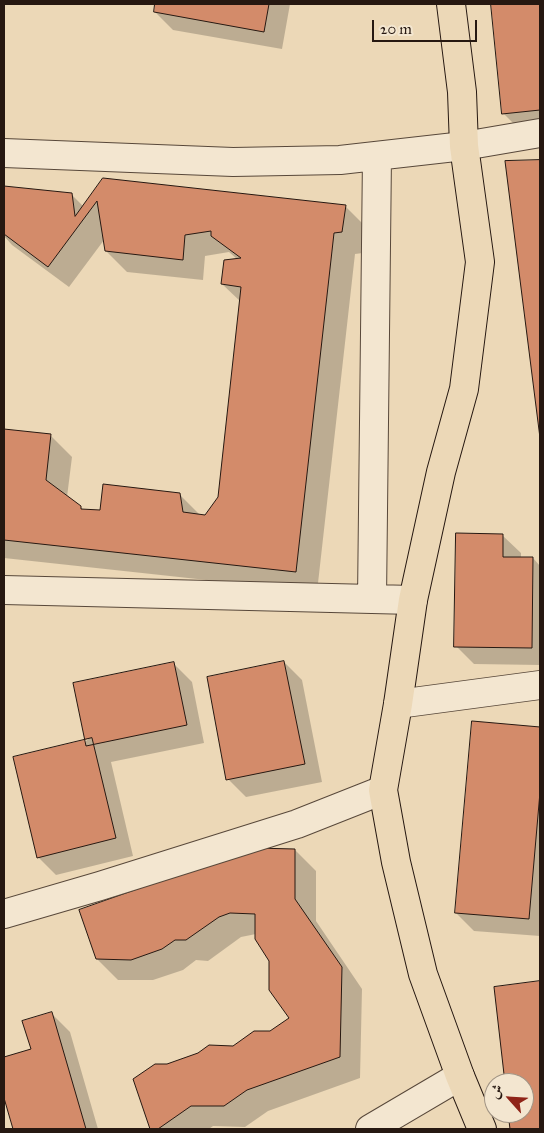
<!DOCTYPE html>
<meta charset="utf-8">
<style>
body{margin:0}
#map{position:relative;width:544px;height:1133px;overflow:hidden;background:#ecd8b7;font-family:"IM FELL Great Primer",Amiri,serif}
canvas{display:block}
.frame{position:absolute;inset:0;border:5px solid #261811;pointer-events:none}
.north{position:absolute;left:484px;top:1073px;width:50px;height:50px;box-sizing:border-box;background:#f3e6d0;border:1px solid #a19484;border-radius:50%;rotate:296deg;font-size:14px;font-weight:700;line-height:20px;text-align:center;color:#261811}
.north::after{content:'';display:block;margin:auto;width:18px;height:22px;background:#8f2418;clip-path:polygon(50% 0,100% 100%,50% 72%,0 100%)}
.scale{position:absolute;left:372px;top:20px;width:105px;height:22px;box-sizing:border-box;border:2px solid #261811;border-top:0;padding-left:6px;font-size:15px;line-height:18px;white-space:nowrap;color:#261811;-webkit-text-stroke:4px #f3e6d0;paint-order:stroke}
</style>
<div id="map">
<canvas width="544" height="1133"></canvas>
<div class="frame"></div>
<div class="north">ش</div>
<div class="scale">20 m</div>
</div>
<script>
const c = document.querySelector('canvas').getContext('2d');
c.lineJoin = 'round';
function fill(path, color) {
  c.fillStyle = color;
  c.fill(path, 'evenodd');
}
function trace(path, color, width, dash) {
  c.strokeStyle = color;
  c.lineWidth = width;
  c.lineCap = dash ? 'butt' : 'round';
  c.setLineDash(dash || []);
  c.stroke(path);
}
const shadow = new Path2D(`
 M 157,4 L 290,4 L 282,49 L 173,30 L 155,12 Z
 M 492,4 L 540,4 L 540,129 L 521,131 L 503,113 Z
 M 540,161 L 540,428 L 506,163 Z
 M 103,180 L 345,206 L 366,227 L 363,253 L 355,254 L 317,592 L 4,558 L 4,430 L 51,436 L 72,457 L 67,497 L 84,510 L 101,512 L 179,494 L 201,516 L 205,516 L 219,498 L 241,302 L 222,284 L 237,259 L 229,252 L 205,256 L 203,280 L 127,272 L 106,251 L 104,240 L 69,287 L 12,245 L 4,236 L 4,187 L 71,194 L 83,206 Z
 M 502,535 L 521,553 L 521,558 L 533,558 L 540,566 L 540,665 L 474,664 L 456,646 Z
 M 284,662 L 302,680 L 322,782 L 246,797 L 228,779 Z
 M 174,664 L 192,682 L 204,743 L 111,762 L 133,856 L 56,875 L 38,857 L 86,741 Z
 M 473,723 L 540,728 L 540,936 L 474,931 L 456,913 Z
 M 295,850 L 316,871 L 316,921 L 362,989 L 360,1078 L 268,1111 L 245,1127 L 213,1126 L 209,1129 L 152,1129 L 134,1080 L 167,1065 L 233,1047 L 270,1032 L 290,1019 L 271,960 L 256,934 L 241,937 L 208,961 L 196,960 L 183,970 L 153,980 L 118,980 L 97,959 Z
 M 540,982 L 540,1129 L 511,1129 L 509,1113 L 524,1113 L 524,1083 L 506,1083 L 495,988 Z
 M 52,1014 L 70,1032 L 98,1129 L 14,1129 L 4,1093 L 4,1058 L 32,1050 Z`);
const building = new Path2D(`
 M 155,4 L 269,4 L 264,32 L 154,12 Z
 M 491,4 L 540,4 L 540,110 L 502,114 Z
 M 540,160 L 540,438 L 505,161 Z
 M 103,178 L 346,205 L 342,232 L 334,233 L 296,572 L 4,540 L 4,429 L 51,434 L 46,480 L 81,506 L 81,509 L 100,510 L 103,484 L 180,493 L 183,512 L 205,515 L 218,497 L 241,287 L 221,284 L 224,260 L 241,258 L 211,236 L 211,231 L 185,235 L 183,260 L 105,251 L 97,201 L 48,267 L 4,234 L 4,186 L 72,193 L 75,216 Z
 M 456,533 L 503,534 L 503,557 L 533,557 L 532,648 L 454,647 Z
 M 284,661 L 305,764 L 226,780 L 207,677 Z
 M 174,662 L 187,725 L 86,746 L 73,683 Z
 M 472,721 L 540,727 L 540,792 L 529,919 L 455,913 Z
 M 92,738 L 116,838 L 37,858 L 13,757 Z
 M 254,848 L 295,849 L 295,899 L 342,967 L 340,1057 L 247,1090 L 224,1106 L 191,1106 L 158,1129 L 150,1129 L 133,1079 L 155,1064 L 167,1064 L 198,1053 L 209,1045 L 233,1046 L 254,1031 L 270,1031 L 289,1018 L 269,990 L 269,961 L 255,939 L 255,914 L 230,913 L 219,917 L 186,940 L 175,940 L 162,949 L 131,960 L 96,959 L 79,910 Z
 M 540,981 L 540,1129 L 510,1129 L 508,1113 L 524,1113 L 524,1083 L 505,1083 L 494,987 Z
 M 52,1012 L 86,1129 L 13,1129 L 4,1098 L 4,1057 L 31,1049 L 22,1021 Z`);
const street = new Path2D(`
 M 4,153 L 233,162 L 340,160 L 464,146 L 540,133
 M 4,590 L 413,600
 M 372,599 L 377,156
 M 398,704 L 540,685
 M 4,914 L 100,886 L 297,824 L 383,790
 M 370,1129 L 460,1076`);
const primary = new Path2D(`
 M 451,4 L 462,92 L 464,146 L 480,262 L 464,389 L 441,472 L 413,600 L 398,704 L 383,790 L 396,862 L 423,974 L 460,1076 L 482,1129`);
fill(shadow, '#0003');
fill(building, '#d38b6a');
trace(building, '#261811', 1);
trace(street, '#58483a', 30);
trace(primary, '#261811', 30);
trace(street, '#f3e6d0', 28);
trace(primary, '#ecd8b7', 28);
</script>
